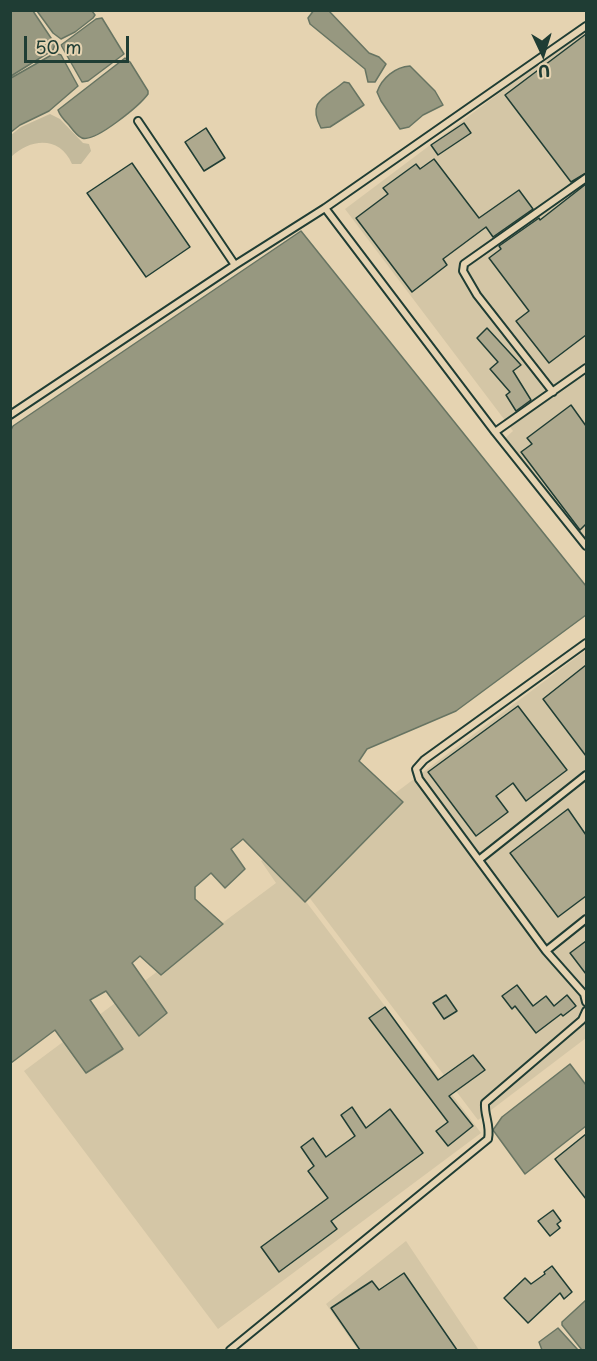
<!DOCTYPE html>
<style>
body{margin:0}
#map{position:relative;width:597px;height:1361px;overflow:hidden;background:#e5d3b1;font-family:"Playpen Sans",sans-serif}
canvas{display:block}
.frame{position:absolute;inset:0;border:12px solid #1f3d34;pointer-events:none}
.north{position:absolute;left:513px;top:24px;width:60px;height:60px;-webkit-text-stroke:4px #e5d3b1;paint-order:stroke;rotate:176deg;font-size:16px;font-weight:700;line-height:24px;text-align:center;color:#1f3d34}
.north::after{content:'';display:block;margin:auto;width:21px;height:27px;background:#1f3d34;clip-path:polygon(50% 0,100% 100%,50% 72%,0 100%)}
.scale{position:absolute;left:24px;top:36px;width:105px;height:27px;box-sizing:border-box;border:3px solid #1f3d34;border-top:0;padding-left:8px;font-size:18px;line-height:21px;white-space:nowrap;color:#1f3d34;-webkit-text-stroke:4px #e5d3b1;paint-order:stroke}
</style>
<div id="map">
<canvas width="597" height="1361"></canvas>
<div class="frame"></div>
<div class="north">U</div>
<div class="scale">50 m</div>
</div>
<script>
const c = document.querySelector('canvas').getContext('2d');
c.lineJoin = 'round';
function fill(path, color) {
  c.fillStyle = color;
  c.fill(path, 'evenodd');
}
function trace(path, color, width, dash) {
  c.strokeStyle = color;
  c.lineWidth = width;
  c.lineCap = dash ? 'butt' : 'round';
  c.setLineDash(dash || []);
  c.stroke(path);
}
const built = new Path2D(`
 M 586,28 L 586,550 L 503,440 L 513,431 L 345,209 Z
 M 586,650 L 586,1038 L 478,1120 L 290,872 Z
 M 270,854 L 481,1133 L 218,1329 L 24,1071 L 276,883 L 261,861 Z
 M 406,1241 L 479,1350 L 358,1350 L 326,1304 Z`);
const green = new Path2D(`
 M 50,114 L 60,119 L 83,143 L 89,144 L 91,151 L 81,164 L 72,164 C 60,136 31,138 11,157 L 11,135 L 21,127 Z`);
const water = new Path2D(`
 M 314,10 L 329,11 L 369,53 L 379,57 L 386,64 L 375,82 L 368,82 L 365,69 L 310,24 L 308,18 Z
 M 10,11 L 33,11 L 55,44 L 53,50 L 11,76 Z
 M 37,11 L 92,11 L 95,15 L 93,18 L 75,32 L 61,39 L 53,33 Z
 M 102,18 L 124,54 L 88,81 L 82,82 L 61,45 L 96,19 Z
 M 55,53 L 61,55 L 78,86 L 49,111 L 20,125 L 11,132 L 11,78 Z
 M 125,58 L 130,62 L 148,91 L 148,94 C 140,105 95,143 82,138 C 77,136 72,129 69,125 C 64,120 60,116 58,110 Z
 M 410,66 L 435,91 L 443,105 L 423,115 L 409,127 L 400,129 L 381,101 L 377,92 C 382,78 395,67 410,66 Z
 M 344,82 L 349,83 L 364,105 L 330,127 L 321,128 C 306,100 327,97 344,82 Z
 M 301,231 L 586,586 L 586,615 L 456,711 L 367,749 L 359,761 L 403,802 L 305,902 L 243,839 L 231,849 L 245,869 L 225,888 L 211,873 L 195,887 L 195,899 L 223,924 L 161,975 L 140,956 L 132,963 L 167,1013 L 139,1036 L 106,991 L 90,1000 L 123,1049 L 86,1073 L 55,1030 L 11,1063 L 11,430 L 13,426 Z
 M 570,1064 L 586,1085 L 586,1126 L 525,1174 L 493,1130 L 502,1117 Z
 M 586,1300 L 586,1350 L 582,1350 L 562,1325 L 562,1322 Z
 M 558,1328 L 578,1350 L 542,1350 L 539,1342 Z`);
const building = new Path2D(`
 M 586,34 L 586,173 L 571,182 L 505,95 Z
 M 464,123 L 471,133 L 438,155 L 431,145 Z
 M 206,128 L 225,158 L 204,171 L 185,142 Z
 M 434,159 L 479,218 L 519,190 L 533,209 L 493,237 L 486,227 L 443,259 L 447,265 L 412,292 L 356,218 L 388,194 L 383,188 L 416,164 L 420,169 Z
 M 132,163 L 190,247 L 146,277 L 87,193 Z
 M 586,184 L 586,335 L 549,363 L 516,321 L 529,311 L 489,258 L 501,249 L 499,246 L 539,218 L 540,220 Z
 M 487,328 L 521,365 L 513,371 L 531,400 L 516,411 L 506,395 L 510,392 L 490,369 L 498,362 L 477,338 Z
 M 571,405 L 586,426 L 586,524 L 580,530 L 521,452 L 532,444 L 527,438 Z
 M 586,665 L 586,756 L 543,699 Z
 M 518,706 L 567,770 L 526,801 L 513,783 L 496,796 L 508,812 L 476,836 L 428,772 Z
 M 568,809 L 586,835 L 586,896 L 558,917 L 510,853 Z
 M 586,941 L 586,974 L 570,953 Z
 M 517,985 L 533,1006 L 546,996 L 554,1006 L 567,995 L 576,1006 L 563,1016 L 561,1014 L 536,1033 L 515,1006 L 512,1009 L 502,996 Z
 M 446,995 L 457,1011 L 444,1019 L 433,1003 Z
 M 385,1007 L 438,1080 L 473,1055 L 485,1070 L 449,1096 L 473,1126 L 448,1146 L 436,1131 L 448,1122 L 369,1018 Z
 M 352,1107 L 366,1128 L 390,1109 L 423,1153 L 331,1221 L 337,1229 L 279,1272 L 261,1247 L 328,1198 L 308,1171 L 314,1166 L 301,1147 L 313,1138 L 326,1157 L 355,1136 L 341,1115 Z
 M 586,1134 L 586,1199 L 555,1159 Z
 M 553,1210 L 561,1221 L 557,1224 L 560,1228 L 550,1236 L 538,1221 Z
 M 552,1266 L 572,1292 L 564,1299 L 560,1293 L 528,1323 L 504,1298 L 525,1278 L 531,1284 L 545,1274 L 544,1272 Z
 M 404,1273 L 457,1350 L 360,1350 L 331,1308 L 372,1281 L 379,1290 Z`);
const lane = new Path2D(`
 M 138,121 L 235,265
 M 325,208 L 495,432 L 586,546
 M 553,392 L 477,295 L 463,271 L 464,264 L 586,178
 M 10,415 L 235,265 L 325,208 L 586,26
 M 495,432 L 586,368
 M 586,643 L 424,760 L 416,769 L 419,779 L 546,951 L 584,994 L 586,1002
 M 480,859 L 586,775
 M 546,951 L 586,919
 M 230,1350 L 488,1139 C 491,1125 484,1116 485,1103 L 582,1020 L 586,1011`);
fill(built, '#d4c6a6');
fill(green, '#c4ba9c');
fill(water, '#979880');
trace(water, '#677462', 1.5);
fill(building, '#aea98e');
trace(building, '#1f3d34', 1.5);
trace(lane, '#1f3d34', 10);
trace(lane, '#e5d3b1', 6);
</script>
